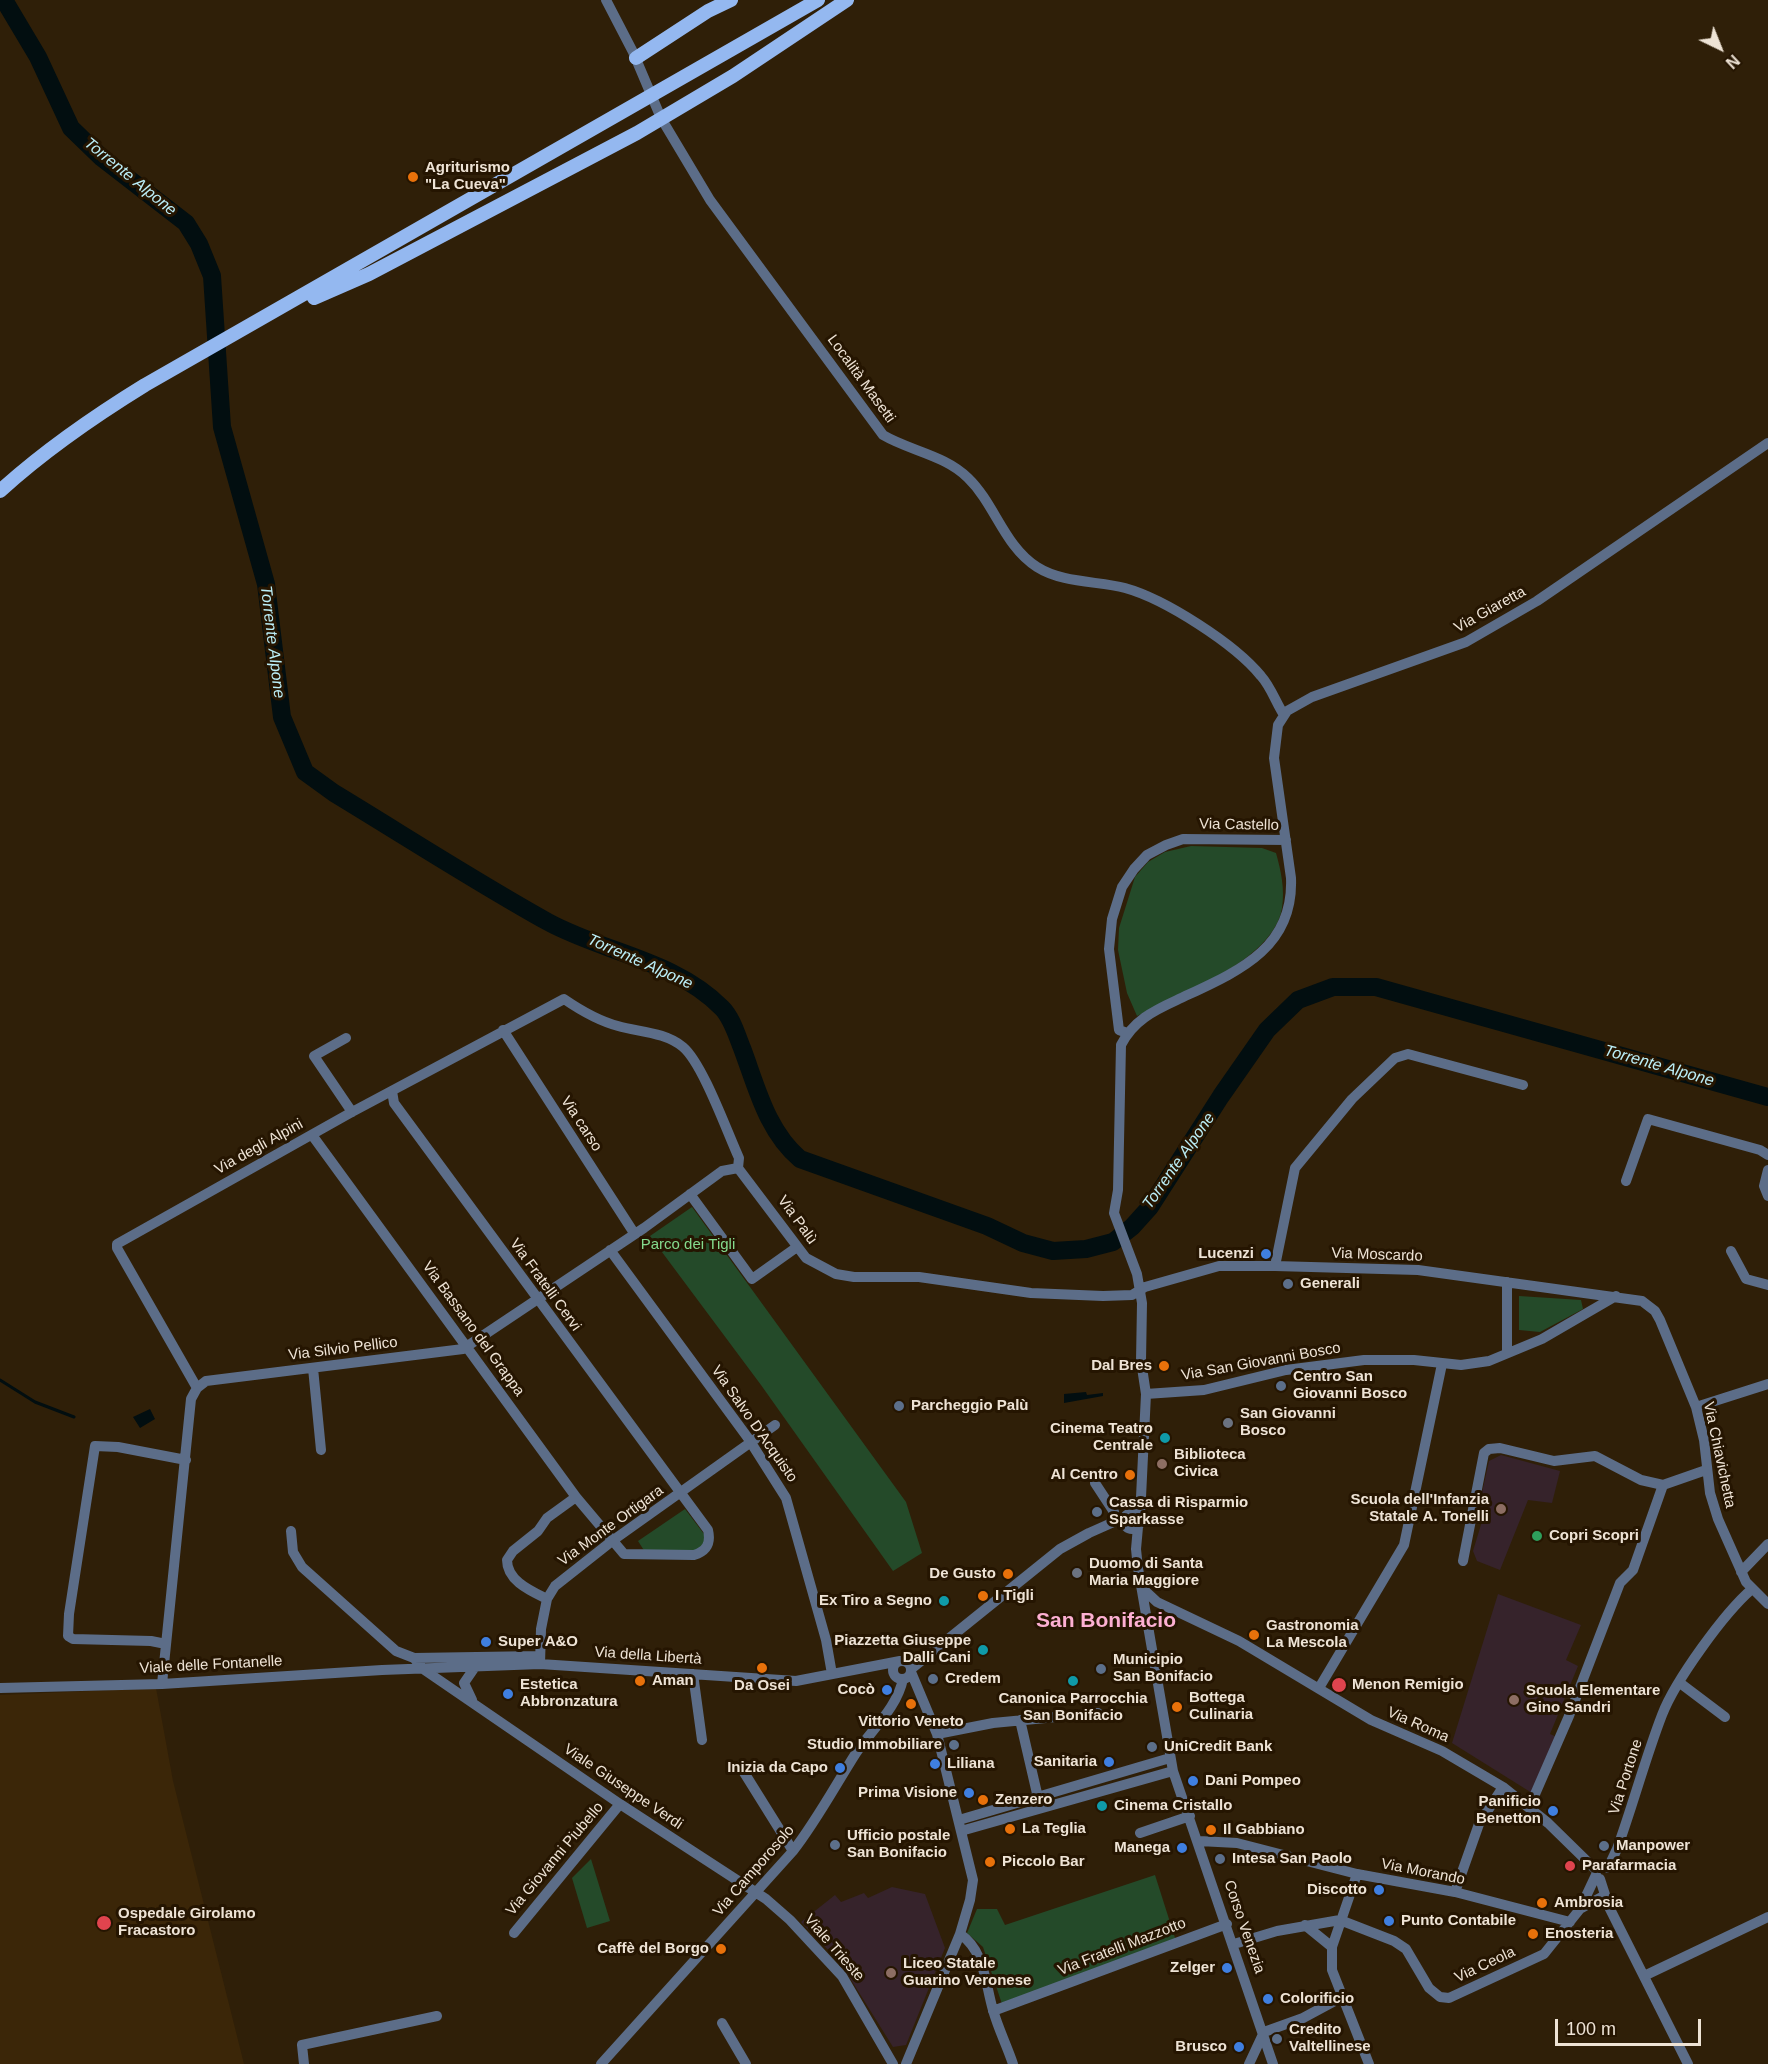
<!DOCTYPE html>
<meta charset="utf-8">
<style>
body{margin:0}
#map{position:relative;width:1768px;height:2064px;overflow:hidden;background:#2f1f08;font-family:Helvetica,sans-serif}
canvas{display:block}
.north{position:absolute;left:1690px;top:18px;width:60px;height:60px;-webkit-text-stroke:4px #251501;paint-order:stroke;rotate:137deg;font-size:16px;font-weight:700;line-height:24px;text-align:center;color:#eee3d5}
.north::after{content:'';display:block;margin:auto;width:21px;height:27px;background:#eee3d5;clip-path:polygon(50% 0,100% 100%,50% 72%,0 100%)}
.scale{position:absolute;left:1555px;top:2019px;width:146px;height:27px;box-sizing:border-box;border:3px solid #eee3d5;border-top:0;padding-left:8px;font-size:18px;line-height:21px;white-space:nowrap;color:#eee3d5;-webkit-text-stroke:4px #251501;paint-order:stroke}
</style>
<div id="map">
<canvas width="1768" height="2064"></canvas>
<div class="north">N</div>
<div class="scale">100 m</div>
</div>
<script>
const c = document.querySelector('canvas').getContext('2d');
c.lineJoin = 'round';
function fill(path, color) {
  c.fillStyle = color;
  c.fill(path, 'evenodd');
}
function trace(path, color, width, dash) {
  c.strokeStyle = color;
  c.lineWidth = width;
  c.lineCap = dash ? 'butt' : 'round';
  c.setLineDash(dash || []);
  c.stroke(path);
}
function drawText(font, color, halo, rows, align = 'center') {
  c.font = font + ' Helvetica,sans-serif';
  c.lineWidth = 6;
  c.setLineDash([]);
  c.textBaseline = 'middle';
  c.strokeStyle = halo;
  c.fillStyle = color;
  for (const [text, x, y, turn = 0] of rows) {
    c.save();
    c.translate(x, y);
    c.rotate((+turn || 0) * Math.PI / 180);
    c.textAlign = isNaN(turn) ? turn : align;
    if (halo) c.strokeText(text, 0, 0);
    c.fillText(text, 0, 0);
    c.restore();
  }
}
const built = new Path2D(`
 M 156,1688 L 173,1781 L 244,2064 L 0,2064 L 0,1695 Z`);
const education = new Path2D(`
 M 1501,1455 L 1560,1471 L 1552,1503 L 1528,1500 L 1500,1570 L 1477,1561 L 1473,1551 L 1483,1518 L 1477,1515 L 1489,1461 Z
 M 1498,1594 L 1581,1625 L 1566,1660 L 1578,1666 L 1550,1734 L 1557,1737 L 1532,1793 L 1452,1743 Z
 M 892,1887 L 925,1894 L 945,1948 L 906,2045 L 893,2047 L 840,1962 L 801,1922 L 835,1895 L 841,1902 L 864,1893 L 868,1898 Z`);
const green = new Path2D(`
 M 1191,846 L 1262,848 L 1276,853 C 1281,871 1285,889 1282,908 C 1273,961 1180,994 1137,1016 L 1127,993 L 1118,950 L 1119,928 L 1135,877 L 1148,862 L 1165,852 Z
 M 692,1207 L 906,1502 L 922,1553 L 893,1571 L 761,1385 L 650,1236 Z
 M 1519,1296 L 1581,1300 L 1583,1309 L 1540,1332 L 1519,1330 Z
 M 685,1509 L 704,1534 L 706,1539 L 700,1550 L 645,1552 L 638,1541 Z
 M 591,1859 L 610,1921 L 587,1928 L 572,1878 Z
 M 1155,1875 L 1176,1941 L 1002,2004 L 983,1947 L 967,1933 L 977,1909 L 997,1909 L 1005,1925 Z`);
const water = new Path2D(`
 M 1086,1392 L 1087,1395 L 1103,1393 L 1103,1396 L 1064,1403 L 1064,1394 Z
 M 150,1409 L 155,1419 L 140,1428 L 133,1417 Z`);
const stream = new Path2D(`
 M 0,1380 L 35,1402 L 74,1417`);
const river = new Path2D(`
 M 4,0 L 38,57 L 71,128 L 102,158 L 186,223 L 199,244 L 212,276 L 222,427 L 266,584 L 282,717 L 305,772 L 334,793 C 405,836 476,882 548,922 C 605,953 675,960 722,1008 C 732,1018 737,1036 742,1048 C 757,1088 767,1131 800,1159 L 987,1226 L 1023,1243 L 1053,1251 L 1086,1249 L 1113,1242 L 1132,1227 L 1150,1207 L 1221,1096 L 1267,1030 L 1298,1000 L 1333,987 L 1376,987 L 1768,1097`);
const minor = new Path2D(`
 M 606,0 L 633,52 L 661,118 L 710,200 L 883,435 C 910,451 945,455 968,478 C 995,504 1004,546 1037,567 C 1062,583 1098,581 1125,588 C 1165,599 1235,644 1261,676 C 1271,687 1276,703 1284,715
 M 503,1030 L 634,1233
 M 1127,1033 L 1119,1030 L 1109,949 L 1112,919 L 1122,887 L 1134,869 L 1147,855 L 1166,845 L 1183,839 L 1286,840
 M 346,1038 L 314,1056 L 352,1112
 M 312,1135 L 576,1497 L 624,1554 L 694,1555 C 707,1551 711,1543 708,1530 L 394,1103 L 392,1091
 M 738,1168 L 806,1258 L 836,1274 L 854,1277 L 919,1277 L 1031,1293 L 1103,1296 L 1132,1295 L 1145,1287 L 1219,1266 L 1275,1266 L 1418,1270 L 1642,1301 L 1655,1311 L 1660,1320 L 1696,1407 L 1704,1440 L 1710,1493 L 1718,1519 L 1746,1582 L 1768,1604
 M 1768,1170 L 1764,1186 L 1768,1196
 M 1626,1181 L 1648,1119 L 1760,1150 L 1768,1155
 M 690,1194 L 752,1279 L 797,1247
 M 610,1250 L 748,1438 L 786,1498 L 826,1640 L 832,1674
 M 1731,1251 L 1746,1279 L 1768,1285
 M 1275,1266 L 1295,1168 L 1352,1099 L 1395,1058 L 1408,1054 L 1523,1085
 M 1507,1282 L 1507,1353
 M 313,1368 L 321,1450
 M 197,1388 L 117,1248 L 117,1244 L 352,1112 L 564,999 C 580,1010 599,1021 618,1026 C 639,1032 665,1032 683,1047 C 703,1064 727,1132 739,1158 L 738,1168
 M 1146,1394 L 1204,1390 L 1286,1370 L 1364,1360 L 1414,1360 L 1461,1365 L 1489,1361 L 1542,1339 L 1616,1296
 M 1696,1407 L 1768,1384
 M 1095,1483 L 1114,1512
 M1124 1521a8 8 0 1 1 16 0a8 8 0 1 1-16 0Z
 M 1140,1518 L 1146,1394 L 1141,1361 L 1142,1303 L 1137,1274 L 1114,1213 L 1118,1190 L 1121,1045 C 1133,1021 1153,1011 1177,1000 C 1234,973 1294,951 1291,878 L 1274,758 L 1278,725 L 1287,711 L 1312,697 L 1466,642 L 1537,601 L 1768,443
 M 1138,1527 L 1136,1549 L 1138,1568 L 1173,1771 L 1273,2064
 M 291,1531 L 293,1552 L 302,1567 L 396,1651 L 414,1658 L 423,1669 L 620,1804 L 766,1899 L 790,1920 L 842,1976 L 893,2064
 M 1463,1561 L 1484,1453 L 1489,1449 L 1500,1448 L 1554,1461 L 1595,1456 L 1641,1480 L 1663,1485 L 1706,1470
 M 1741,1572 L 1768,1544
 M 1143,1589 L 1157,1602 L 1239,1641 L 1371,1720 L 1442,1751 L 1503,1787 L 1548,1823 L 1595,1869
 M 547,1599 C 531,1591 507,1581 507,1560 L 513,1551 L 538,1531 L 547,1518 L 576,1497
 M 166,1644 L 151,1641 L 73,1639 L 68,1636 L 69,1614 L 95,1446 L 118,1447 L 186,1460
 M 414,1658 L 539,1656
 M893 1670a9 9 0 1 1 18 0a9 9 0 1 1-18 0Z
 M 540,1664 L 541,1629 L 547,1599 L 555,1586 L 612,1541 L 775,1425
 M 911,1669 L 1060,1549 L 1089,1533 L 1125,1517
 M 693,1674 L 702,1740
 M 1680,1683 L 1725,1717
 M 162,1684 L 191,1399 L 197,1388 L 206,1381 L 463,1349 L 644,1228 L 722,1171 L 738,1168
 M 0,1688 L 162,1684 L 382,1670 L 540,1664 L 796,1681 L 900,1661
 M 1319,1688 L 1404,1545 L 1442,1364
 M 472,1700 L 464,1683 L 475,1667
 M 1020,1720 L 1039,1802
 M 937,1734 L 993,1723 L 1098,1713
 M 740,1766 L 793,1851
 M 1529,1808 L 1569,1716 L 1620,1583 L 1633,1570 L 1663,1485
 M 959,1820 L 1170,1758
 M 961,1831 L 1173,1771
 M 1140,1833 L 1190,1816
 M 1199,1841 L 1237,1843 L 1357,1874 L 1455,1892 L 1570,1922
 M 1608,1868 L 1617,1849 C 1633,1805 1645,1759 1662,1715 C 1675,1681 1724,1613 1752,1589
 M 1357,1874 L 1332,1947 L 1332,1970 L 1369,2064
 M 1600,1879 L 1609,1907 L 1688,2064
 M 1455,1892 L 1479,1824 L 1503,1787
 M 1580,1909 L 1605,1895
 M 1305,1925 L 1332,1947
 M 514,1933 L 620,1804
 M 960,1934 C 985,1951 985,1983 993,2010 C 998,2028 1007,2046 1013,2064
 M 1234,1944 L 1277,1931 L 1340,1920 L 1394,1941 L 1406,1949 L 1429,1988 L 1440,1997 L 1449,1998 L 1544,1954 L 1580,1909 L 1596,1875
 M 1644,1976 L 1768,1917
 M 993,2011 L 1227,1924
 M 722,2023 L 746,2064
 M 304,2064 L 302,2045 L 437,2016
 M 601,2064 L 793,1851 C 817,1820 835,1786 856,1753 C 872,1729 897,1708 903,1679
 M 906,2064 L 960,1934 L 970,1900 L 973,1880 L 937,1734 L 911,1672
 M 1249,2064 L 1264,2032 L 1303,2018 L 1342,1997`);
const major = new Path2D(`
 M 636,58 L 708,11 L 731,0
 M 314,298 L 369,274 L 637,133 L 733,76 L 847,0
 M 0,491 C 45,450 93,417 145,385 L 818,0`);
const markers = [
 [413,177,6,"#e8710a"],
 [1266,1254,6,"#3f7fe0"],
 [1288,1284,6,"#5c6f8a"],
 [1164,1366,6,"#e8710a"],
 [1281,1386,6,"#5c6f8a"],
 [899,1406,6,"#5c6f8a"],
 [1228,1423,6,"#6b7280"],
 [1165,1438,6,"#0f9aa8"],
 [1162,1464,6,"#8d6e63"],
 [1130,1475,6,"#e8710a"],
 [1501,1509,6,"#8d6e63"],
 [1097,1512,6,"#5c6f8a"],
 [1537,1536,6,"#2e9e5b"],
 [1077,1573,6,"#6b7280"],
 [1008,1574,6,"#e8710a"],
 [983,1596,6,"#e8710a"],
 [944,1601,6,"#0f9aa8"],
 [1254,1635,6,"#e8710a"],
 [486,1642,6,"#3f7fe0"],
 [983,1650,6,"#0f9aa8"],
 [762,1668,6,"#e8710a"],
 [1101,1669,6,"#5c6f8a"],
 [933,1679,6,"#5c6f8a"],
 [640,1681,6,"#e8710a"],
 [1073,1681,6,"#0f9aa8"],
 [1339,1685,8,"#e0444e"],
 [887,1690,6,"#3f7fe0"],
 [508,1694,6,"#3f7fe0"],
 [1514,1700,6,"#8d6e63"],
 [911,1704,6,"#e8710a"],
 [1177,1707,6,"#e8710a"],
 [954,1745,6,"#5c6f8a"],
 [1152,1747,6,"#5c6f8a"],
 [1109,1762,6,"#3f7fe0"],
 [935,1764,6,"#3f7fe0"],
 [840,1768,6,"#3f7fe0"],
 [1193,1781,6,"#3f7fe0"],
 [969,1793,6,"#3f7fe0"],
 [983,1800,6,"#e8710a"],
 [1102,1806,6,"#0f9aa8"],
 [1553,1811,6,"#3f7fe0"],
 [1010,1829,6,"#e8710a"],
 [1211,1830,6,"#e8710a"],
 [835,1845,6,"#5c6f8a"],
 [1604,1846,6,"#5c6f8a"],
 [1182,1848,6,"#3f7fe0"],
 [1220,1859,6,"#5c6f8a"],
 [990,1862,6,"#e8710a"],
 [1570,1866,6,"#e0444e"],
 [1379,1890,6,"#3f7fe0"],
 [1542,1903,6,"#e8710a"],
 [1389,1921,6,"#3f7fe0"],
 [104,1923,8,"#e0444e"],
 [1533,1934,6,"#e8710a"],
 [721,1949,6,"#e8710a"],
 [1227,1968,6,"#3f7fe0"],
 [891,1973,6,"#8d6e63"],
 [1268,1999,6,"#3f7fe0"],
 [1277,2039,6,"#5c6f8a"],
 [1239,2047,6,"#3f7fe0"]
];
const poiNames = [
 ["Agriturismo",425,168],
 ["\"La Cueva\"",425,185],
 ["Lucenzi",1254,1254,"right"],
 ["Generali",1300,1284],
 ["Dal Bres",1152,1366,"right"],
 ["Centro San",1293,1377],
 ["Giovanni Bosco",1293,1394],
 ["Parcheggio Palù",911,1406],
 ["San Giovanni",1240,1414],
 ["Bosco",1240,1431],
 ["Cinema Teatro",1153,1429,"right"],
 ["Centrale",1153,1446,"right"],
 ["Biblioteca",1174,1455],
 ["Civica",1174,1472],
 ["Al Centro",1118,1475,"right"],
 ["Scuola dell'Infanzia",1489,1500,"right"],
 ["Statale A. Tonelli",1489,1517,"right"],
 ["Cassa di Risparmio",1109,1503],
 ["Sparkasse",1109,1520],
 ["Copri Scopri",1549,1536],
 ["Duomo di Santa",1089,1564],
 ["Maria Maggiore",1089,1581],
 ["De Gusto",996,1574,"right"],
 ["I Tigli",995,1596],
 ["Ex Tiro a Segno",932,1601,"right"],
 ["Gastronomia",1266,1626],
 ["La Mescola",1266,1643],
 ["Piazzetta Giuseppe",971,1641,"right"],
 ["Dalli Cani",971,1658,"right"],
 ["Super A&O",498,1642],
 ["Municipio",1113,1660],
 ["San Bonifacio",1113,1677],
 ["Credem",945,1679],
 ["Aman",652,1681],
 ["Estetica",520,1685],
 ["Abbronzatura",520,1702],
 ["Menon Remigio",1352,1685],
 ["Da Osei",762,1686,"center"],
 ["Cocò",875,1690,"right"],
 ["Scuola Elementare",1526,1691],
 ["Gino Sandri",1526,1708],
 ["Bottega",1189,1698],
 ["Culinaria",1189,1715],
 ["Canonica Parrocchia",1073,1699,"center"],
 ["San Bonifacio",1073,1716,"center"],
 ["Vittorio Veneto",911,1722,"center"],
 ["Studio Immobiliare",942,1745,"right"],
 ["UniCredit Bank",1164,1747],
 ["Sanitaria",1097,1762,"right"],
 ["Liliana",947,1764],
 ["Inizia da Capo",828,1768,"right"],
 ["Dani Pompeo",1205,1781],
 ["Prima Visione",957,1793,"right"],
 ["Zenzero",995,1800],
 ["Panificio",1541,1802,"right"],
 ["Benetton",1541,1819,"right"],
 ["Cinema Cristallo",1114,1806],
 ["La Teglia",1022,1829],
 ["Il Gabbiano",1223,1830],
 ["Ufficio postale",847,1836],
 ["San Bonifacio",847,1853],
 ["Manpower",1616,1846],
 ["Manega",1170,1848,"right"],
 ["Intesa San Paolo",1232,1859],
 ["Piccolo Bar",1002,1862],
 ["Parafarmacia",1582,1866],
 ["Discotto",1367,1890,"right"],
 ["Ambrosia",1554,1903],
 ["Ospedale Girolamo",118,1914],
 ["Fracastoro",118,1931],
 ["Punto Contabile",1401,1921],
 ["Enosteria",1545,1934],
 ["Caffè del Borgo",709,1949,"right"],
 ["Liceo Statale",903,1964],
 ["Guarino Veronese",903,1981],
 ["Zelger",1215,1968,"right"],
 ["Colorificio",1280,1999],
 ["Credito",1289,2030],
 ["Valtellinese",1289,2047],
 ["Brusco",1227,2047,"right"]
];
const streetNames = [
 ["Località Masetti",861,379,54],
 ["Via Giaretta",1490,610,-29],
 ["Via Castello",1239,825,1],
 ["Via carso",581,1124,57],
 ["Via degli Alpini",259,1147,-29],
 ["Via Palù",797,1220,54],
 ["Via Moscardo",1377,1255,2],
 ["Via Fratelli Cervi",545,1285,54],
 ["Via Bassano del Grappa",473,1329,54],
 ["Via Silvio Pellico",343,1349,-7],
 ["Via San Giovanni Bosco",1261,1362,-10],
 ["Via Salvo D'Acquisto",754,1424,55],
 ["Via Chiavichetta",1719,1455,78],
 ["Via Monte Ortigara",611,1526,-36],
 ["Via della Libertà",648,1656,4],
 ["Viale delle Fontanelle",211,1665,-3],
 ["Via Roma",1418,1725,24],
 ["Via Portone",1626,1777,-72],
 ["Viale Giuseppe Verdi",623,1787,34],
 ["Via Giovanni Piubello",555,1859,-50],
 ["Via Camporosolo",754,1871,-49],
 ["Via Morando",1423,1872,11],
 ["Corso Venezia",1244,1927,71],
 ["Via Fratelli Mazzotto",1122,1947,-21],
 ["Viale Trieste",834,1948,49],
 ["Via Ceola",1485,1965,-25]
];
const parkNames = [
 ["Parco dei Tigli",688,1245]
];
const waterNames = [
 ["Torrente Alpone",130,177,39],
 ["Torrente Alpone",272,642,83],
 ["Torrente Alpone",640,962,24],
 ["Torrente Alpone",1659,1066,16],
 ["Torrente Alpone",1179,1161,-55]
];
const districtNames = [
 ["San Bonifacio",1106,1621]
];
fill(built, '#3b2608');
fill(education, '#36232b');
fill(green, '#244a29');
fill(water, '#020e10');
trace(stream, '#020e10', 3);
trace(river, '#020e10', 18);
trace(minor, '#5c6d88', 10);
trace(major, '#94b8f0', 14);
for (const [x, y, r, color] of markers) {
  const dot = new Path2D();
  dot.arc(x, y, r, 0, 2 * Math.PI);
  c.fillStyle = color;
  c.fill(dot);
  trace(dot, '#251501', 2);
}
drawText('bold 15px', '#eee3d5', '#251501', poiNames, 'left');
drawText('15px', '#eee3d5', '#251501', streetNames);
drawText('15px', '#84da8d', '#251501', parkNames);
drawText('italic 16px', '#bbeef7', '#251501', waterNames);
drawText('bold 21px', '#fcafd2', '#251501', districtNames);
</script>
